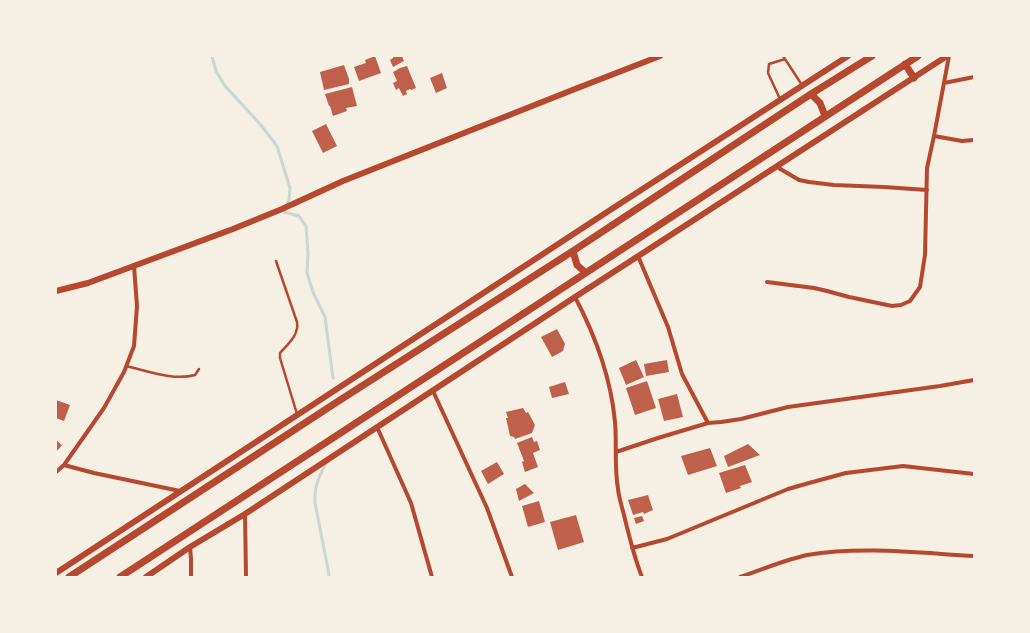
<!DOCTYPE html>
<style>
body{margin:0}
#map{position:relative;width:1030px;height:633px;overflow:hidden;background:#f6efe4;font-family:Mulish,sans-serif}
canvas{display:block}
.frame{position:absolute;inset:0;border:57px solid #f6efe4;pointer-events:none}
</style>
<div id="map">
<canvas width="1030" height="633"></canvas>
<div class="frame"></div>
</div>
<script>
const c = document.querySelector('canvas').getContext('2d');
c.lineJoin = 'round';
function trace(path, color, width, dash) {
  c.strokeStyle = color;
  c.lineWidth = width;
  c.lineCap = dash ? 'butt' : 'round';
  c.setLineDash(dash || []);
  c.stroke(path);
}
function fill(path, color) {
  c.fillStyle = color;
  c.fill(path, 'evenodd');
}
const stream = new Path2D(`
 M 212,56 L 216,71 L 225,86 L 260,124 L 277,146 L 290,188 L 289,200 L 284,212 L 299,216 L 306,226 L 308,253 L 307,273 L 313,292 L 325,317 L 333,378
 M 326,463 C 319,477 314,486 315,503 L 328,569 L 329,577`);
const building = new Path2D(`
 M 375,56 L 381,73 L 359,81 L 354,67 L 366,63 L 365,60 Z
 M 393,56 L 402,56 L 404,61 L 393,67 L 390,60 L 393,58 Z
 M 344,65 L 349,79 L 349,84 L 324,90 L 320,72 Z
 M 407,66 L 416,88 L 411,90 L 410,89 L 406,91 L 407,94 L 403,96 L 399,88 L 396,90 L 393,83 L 397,81 L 393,72 L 400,68 Z
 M 442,73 L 447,88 L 436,93 L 430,78 Z
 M 352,87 L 357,106 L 346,108 L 347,111 L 333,116 L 330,106 L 329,106 L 325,94 Z
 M 326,124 L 337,146 L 323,153 L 312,131 Z
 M 557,329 L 565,344 L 563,351 L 552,357 L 541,337 Z
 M 636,360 L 644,377 L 626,385 L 619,368 Z
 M 667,360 L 669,372 L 646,376 L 644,364 Z
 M 647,381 L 656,408 L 635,415 L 626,388 Z
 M 565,382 L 569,394 L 552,398 L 549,387 Z
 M 677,394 L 683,417 L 664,421 L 658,399 Z
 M 56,400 L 70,405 L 64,421 L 56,418 Z
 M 523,408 L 526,413 L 528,412 L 535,425 L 532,433 L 515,439 L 514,437 L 510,436 L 506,418 L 508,418 L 506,412 Z
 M 532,437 L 534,442 L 537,441 L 540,450 L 533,453 L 538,467 L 525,472 L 522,462 L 524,461 L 517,443 Z
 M 56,440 L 62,445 L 56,452 Z
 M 748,444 L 760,455 L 728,467 L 724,456 Z
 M 710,448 L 717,466 L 688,475 L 681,456 Z
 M 497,462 L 504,474 L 488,484 L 481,471 Z
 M 745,465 L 752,482 L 740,486 L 741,488 L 726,493 L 719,473 Z
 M 525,484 L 534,493 L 519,501 L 516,489 Z
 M 648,495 L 653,510 L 644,514 L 643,512 L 633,515 L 628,500 Z
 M 539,501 L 545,522 L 528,527 L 522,506 Z
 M 576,515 L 584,542 L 558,550 L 550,522 Z
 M 642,516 L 644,521 L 636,524 L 634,518 Z`);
const service = new Path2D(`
 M 783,56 L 802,85
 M 780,99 L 768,73 L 769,64 L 785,59
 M 276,261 L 297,322 C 299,335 289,343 280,353 L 280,358 L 297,414
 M 126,366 C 148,371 173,381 195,375 L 199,369`);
const minor = new Path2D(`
 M 944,83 L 974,77
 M 934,136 L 962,141 L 974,140
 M 777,167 L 799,180 L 809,182 L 834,185 L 884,187 L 927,190
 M 638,256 L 668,327 L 682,374 L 708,423
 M 767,282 L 814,288 L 827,291 L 849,297 L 892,306 L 901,305 L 910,301 L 920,287 L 925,255 L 927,168 L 934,136 L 949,56
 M 575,297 C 595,335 611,378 615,422 C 617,444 614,466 618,489 C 619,498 622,507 624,515 C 629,536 634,557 642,577
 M 433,391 L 487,508 L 512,577
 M 377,427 L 411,503 L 432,577
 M 616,452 L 658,438 L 708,423 L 721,422 L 741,419 L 788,407 L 940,386 L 974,380
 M 64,465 L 94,473 L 180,491
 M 56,472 L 64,465 L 104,408 L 124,372 L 134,346 L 137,306 L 134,266
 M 245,514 L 246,577
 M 190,547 L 191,559 L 191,577
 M 632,548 L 667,539 L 788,489 L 809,483 L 846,473 L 903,466 L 974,474
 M 740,577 C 758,571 775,564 792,559 C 797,558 802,556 807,555 C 862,546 919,553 974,556`);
const tertiary = new Path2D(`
 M 56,291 L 88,283 L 233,229 L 282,209 L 343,181 L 575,89 L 660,56
 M 56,573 L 604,214 L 848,56
 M 146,577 L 190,547 L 245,514 L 575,297 L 947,56`);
const primary = new Path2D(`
 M 905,64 L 914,78
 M 811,94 L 820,103 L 825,116
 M 573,251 L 577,265 L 586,273
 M 69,577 L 337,402 L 573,251 L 811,94 L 872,56
 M 120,577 L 918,56`);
trace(stream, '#c9d6d2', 3);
fill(building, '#bf614a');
trace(service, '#b5482f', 2.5);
trace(minor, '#b5482f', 4);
trace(tertiary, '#b5482f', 6);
trace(primary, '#b5482f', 7);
</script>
